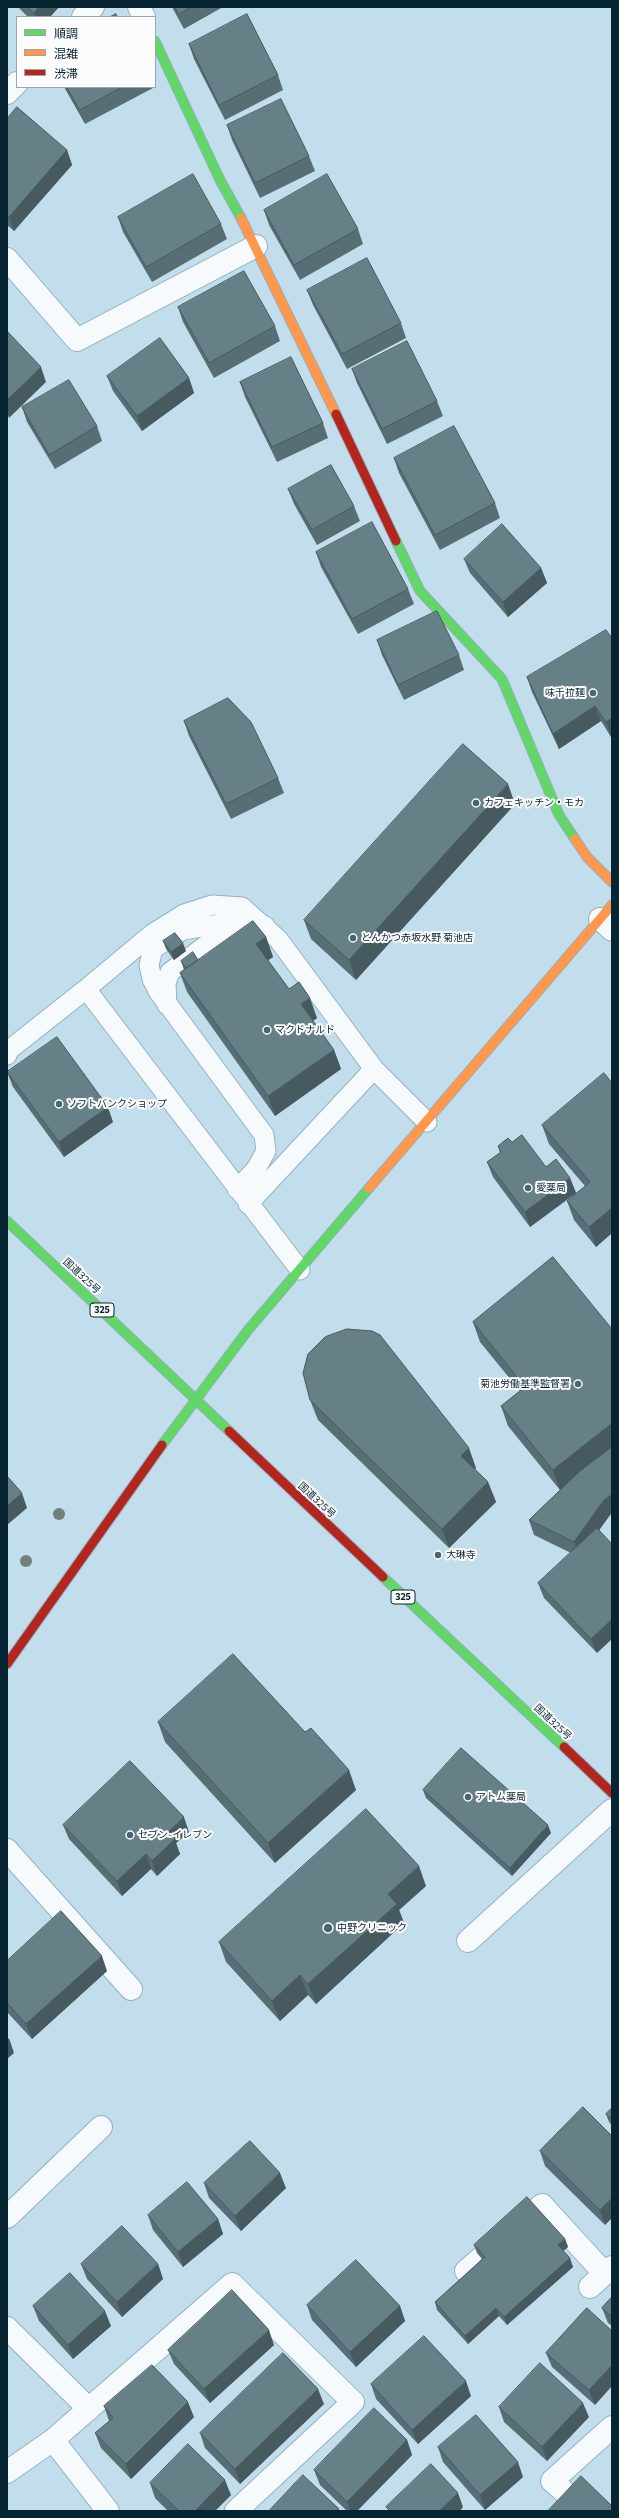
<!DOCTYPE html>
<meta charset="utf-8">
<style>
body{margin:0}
#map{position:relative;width:619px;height:2518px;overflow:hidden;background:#c2deec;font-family:Commissioner,"Noto Sans JP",sans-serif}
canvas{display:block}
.frame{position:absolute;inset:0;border:8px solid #062431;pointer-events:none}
.legend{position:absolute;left:16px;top:16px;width:140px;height:72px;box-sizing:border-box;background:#fcfcfc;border:1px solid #9aa6ab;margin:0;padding:5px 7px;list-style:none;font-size:12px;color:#062431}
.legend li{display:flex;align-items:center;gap:8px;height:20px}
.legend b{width:20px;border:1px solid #9aa6ab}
</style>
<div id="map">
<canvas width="619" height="2518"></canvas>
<div class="frame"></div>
<ul class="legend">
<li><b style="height:5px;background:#63d668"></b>順調</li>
<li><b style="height:5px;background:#ff974d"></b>混雑</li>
<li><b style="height:5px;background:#b3261e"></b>渋滞</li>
</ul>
</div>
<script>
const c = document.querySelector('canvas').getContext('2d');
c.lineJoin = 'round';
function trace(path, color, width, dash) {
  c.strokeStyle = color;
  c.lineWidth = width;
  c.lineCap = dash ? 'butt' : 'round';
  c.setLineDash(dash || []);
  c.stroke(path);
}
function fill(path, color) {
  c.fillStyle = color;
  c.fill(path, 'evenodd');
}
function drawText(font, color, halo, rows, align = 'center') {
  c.font = font + ' Commissioner,"Noto Sans JP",sans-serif';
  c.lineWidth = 4;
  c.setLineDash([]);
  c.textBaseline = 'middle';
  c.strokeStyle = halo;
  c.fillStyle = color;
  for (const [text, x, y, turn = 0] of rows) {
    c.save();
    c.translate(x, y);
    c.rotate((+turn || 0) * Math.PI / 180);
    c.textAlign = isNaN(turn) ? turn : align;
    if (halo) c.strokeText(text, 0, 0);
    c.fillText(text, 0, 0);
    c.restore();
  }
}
const lane = new Path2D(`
 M 86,989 L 152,934 L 184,914 L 212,905 L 242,907 L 278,939 L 374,1069 L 427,1122
 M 167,1005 L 166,983 L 170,972 L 233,925
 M 7,1055 L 9,1050 L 86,989 L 300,1270
 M 237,1189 L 256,1169 L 266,1151 L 264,1135 L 158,991 L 152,979 L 149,965 L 153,949 L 183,930 L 220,924 L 265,926
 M 248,1204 L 374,1069`);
const street = new Path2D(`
 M 139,7 L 144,17
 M 83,17 L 93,7
 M 7,93 L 17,83
 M 7,259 L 77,340 L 256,246
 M 600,919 L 612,930
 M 7,1850 L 131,1989
 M 468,1941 L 612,1810
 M 7,2217 L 101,2127
 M 466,2271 L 542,2205 L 605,2274
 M 590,2287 L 612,2267
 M 7,2328 L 89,2409
 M 53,2440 L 108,2511
 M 7,2472 L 53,2440 L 232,2284 L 353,2402 L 236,2511
 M 586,2511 L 552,2481 L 612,2427`);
const fast = new Path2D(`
 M 155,41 L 220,180 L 241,218
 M 396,541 L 420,591 L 502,679 L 559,815 L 575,839
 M 7,1221 L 229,1431
 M 162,1445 L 248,1330 L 369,1188
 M 383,1577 L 564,1747`);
const slow = new Path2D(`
 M 241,218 L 336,414
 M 575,839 L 587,857 L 612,882
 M 369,1188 L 612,905`);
const jam = new Path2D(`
 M 336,414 L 396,541
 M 229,1431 L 383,1577
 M 7,1664 L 162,1445
 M 564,1747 L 612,1793`);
const trees = [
 [59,1514],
 [26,1561]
];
const wall = new Path2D(`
 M 18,7 L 59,7 L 50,17 L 28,17 Z
 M 172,7 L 223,7 L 184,29 Z
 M 189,44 L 278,75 L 283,90 L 225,120 L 194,59 Z
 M 64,87 L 153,87 L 153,88 L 85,124 Z
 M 7,119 L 67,150 L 72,165 L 14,231 L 7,225 Z
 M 227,125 L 309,156 L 315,171 L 260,198 L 232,140 Z
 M 264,210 L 358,229 L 363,244 L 300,280 L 269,225 Z
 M 118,217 L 221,224 L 227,239 L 152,282 L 123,232 Z
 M 307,290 L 401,323 L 406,338 L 347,369 L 313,305 Z
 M 178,307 L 275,326 L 280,341 L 214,378 L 183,322 Z
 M 352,369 L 437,401 L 443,416 L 387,444 L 357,383 Z
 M 107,376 L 189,378 L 194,393 L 142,431 L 113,391 Z
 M 240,382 L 323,423 L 328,438 L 277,462 L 245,397 Z
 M 22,407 L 97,426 L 102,441 L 55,469 L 27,422 Z
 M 394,458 L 495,503 L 500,518 L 440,550 L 399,473 Z
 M 288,489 L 354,506 L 360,521 L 317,545 L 294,504 Z
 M 316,552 L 408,589 L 414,604 L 358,634 L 321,567 Z
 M 464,559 L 541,568 L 547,583 L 508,617 L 470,573 Z
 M 612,638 L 612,736 L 611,737 L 601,721 L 559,749 L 532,692 L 527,677 Z
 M 377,640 L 459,655 L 464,670 L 404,700 L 382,655 Z
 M 184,721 L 278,778 L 284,793 L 231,819 L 189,736 Z
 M 515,804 L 356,980 L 311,939 L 304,920 Z
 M 266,937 L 273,957 L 268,960 L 289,989 L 317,1018 L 313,1021 L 334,1050 L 341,1069 L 275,1116 L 187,992 L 180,973 L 184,970 L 181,961 L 198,960 Z
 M 163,941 L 186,951 L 174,960 L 166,949 Z
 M 7,1072 L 113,1122 L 64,1157 L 13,1087 Z
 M 612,1083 L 612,1233 L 596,1247 L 574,1220 L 567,1201 L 585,1186 L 549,1144 L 542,1125 Z
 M 512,1142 L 546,1167 L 570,1178 L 576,1193 L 530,1227 L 493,1177 L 487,1162 L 500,1153 L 498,1146 Z
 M 553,1257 L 610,1515 L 599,1530 L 597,1653 L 544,1598 L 538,1583 L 571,1553 L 534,1535 L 529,1520 L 560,1490 L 508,1426 L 501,1406 L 520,1391 L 480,1342 L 473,1322 Z
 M 310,1400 L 476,1468 L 475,1469 L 488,1482 L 496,1502 L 449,1548 L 318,1420 Z
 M 158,1722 L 356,1790 L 275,1863 L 165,1742 Z
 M 423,1790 L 551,1833 L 512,1876 L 426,1798 Z
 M 63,1825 L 189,1832 L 176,1843 L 180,1854 L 157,1876 L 151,1869 L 122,1896 L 69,1839 Z
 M 426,1886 L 399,1910 L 404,1923 L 316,2004 L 308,1995 L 280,2021 L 226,1962 L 219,1942 Z
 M 7,1961 L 107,1971 L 32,2039 L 7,2012 Z
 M 583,2107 L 605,2225 L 545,2166 L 540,2151 Z
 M 612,2108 L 612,2125 L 609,2122 L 606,2114 Z
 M 204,2183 L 286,2188 L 241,2231 L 209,2198 Z
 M 148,2215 L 218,2219 L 223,2234 L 183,2267 L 153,2230 Z
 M 565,2239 L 568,2247 L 563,2251 L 573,2267 L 507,2325 L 499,2316 L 468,2344 L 437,2310 L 435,2302 L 482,2259 L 477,2253 L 474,2245 Z
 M 81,2264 L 158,2264 L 163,2279 L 122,2317 L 87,2279 Z
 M 612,2297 L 612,2326 L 608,2323 L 602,2308 Z
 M 307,2305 L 400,2306 L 405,2321 L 356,2367 L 312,2320 Z
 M 33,2306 L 111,2326 L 73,2359 L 39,2321 Z
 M 587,2308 L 595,2405 L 552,2367 L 546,2353 Z
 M 274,2345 L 210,2403 L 174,2364 L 168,2350 Z
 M 371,2384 L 471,2396 L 418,2444 L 376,2399 Z
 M 324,2404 L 240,2484 L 205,2448 L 200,2433 Z
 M 104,2406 L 194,2417 L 131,2479 L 101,2448 L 95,2433 L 109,2421 Z
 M 499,2407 L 589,2417 L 547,2461 L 504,2422 Z
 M 407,2440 L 412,2455 L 357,2511 L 347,2511 L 320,2485 L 314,2470 Z
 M 438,2447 L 523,2477 L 485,2510 L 443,2462 Z
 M 150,2483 L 231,2495 L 215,2511 L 168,2511 L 155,2498 Z`);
const shadedWall = new Path2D(`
 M 39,7 L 59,7 L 50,17 L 35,17 L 34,13 Z
 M 67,150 L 72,165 L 14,231 L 9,217 Z
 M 41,367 L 46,382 L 9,418 L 7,412 L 7,400 Z
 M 189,378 L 194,393 L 142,431 L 137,416 Z
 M 541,568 L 547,583 L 508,617 L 503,602 Z
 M 595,706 L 601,721 L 559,749 L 553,734 Z
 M 612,718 L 612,736 L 611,737 L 606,722 Z
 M 508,784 L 515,804 L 356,980 L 349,960 Z
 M 266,937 L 273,957 L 264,963 L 256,944 Z
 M 183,943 L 186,951 L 174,960 L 171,952 Z
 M 310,998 L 317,1018 L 308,1024 L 301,1004 Z
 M 334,1050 L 341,1069 L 275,1116 L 268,1096 Z
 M 108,1107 L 113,1122 L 64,1157 L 59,1142 Z
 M 570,1178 L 576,1193 L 530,1227 L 525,1212 Z
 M 612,1208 L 612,1233 L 596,1247 L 589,1227 Z
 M 612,1423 L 612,1448 L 560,1490 L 553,1470 Z
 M 469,1448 L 476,1468 L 468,1475 L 461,1456 Z
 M 488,1482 L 496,1502 L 449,1548 L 442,1529 Z
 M 22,1493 L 27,1508 L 7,1525 L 7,1506 Z
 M 612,1494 L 612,1513 L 610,1515 L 580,1557 L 574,1542 L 604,1500 Z
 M 612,1619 L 612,1639 L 597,1653 L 591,1639 Z
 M 349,1770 L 356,1790 L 275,1863 L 268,1843 Z
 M 184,1817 L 189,1832 L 176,1843 L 180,1854 L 157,1876 L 152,1861 L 168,1832 Z
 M 548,1825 L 551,1833 L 512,1876 L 510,1868 Z
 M 146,1854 L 151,1869 L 122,1896 L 117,1881 Z
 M 419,1866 L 426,1886 L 399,1910 L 404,1923 L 316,2004 L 308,1984 L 388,1894 Z
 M 102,1956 L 107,1971 L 32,2039 L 26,2024 Z
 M 300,1975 L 308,1995 L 280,2021 L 272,2001 Z
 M 9,2038 L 14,2053 L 7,2059 L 7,2040 Z
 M 280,2173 L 286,2188 L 241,2231 L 235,2216 Z
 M 612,2198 L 612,2218 L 605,2225 L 600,2210 Z
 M 218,2219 L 223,2234 L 183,2267 L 178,2252 Z
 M 565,2239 L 568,2247 L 561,2253 L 558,2245 Z
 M 570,2258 L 573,2267 L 507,2325 L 504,2317 Z
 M 158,2264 L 163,2279 L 122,2317 L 117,2302 Z
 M 400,2306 L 405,2321 L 356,2367 L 350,2352 Z
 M 496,2308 L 499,2316 L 468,2344 L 465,2336 Z
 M 105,2311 L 111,2326 L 73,2359 L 68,2345 Z
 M 269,2330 L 274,2345 L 210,2403 L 204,2389 Z
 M 612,2365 L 612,2386 L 595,2405 L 589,2390 Z
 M 466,2381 L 471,2396 L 418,2444 L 412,2430 Z
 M 318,2389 L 324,2404 L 240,2484 L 235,2469 Z
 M 188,2402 L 194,2417 L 131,2479 L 126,2464 Z
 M 583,2403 L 589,2417 L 547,2461 L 542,2447 Z
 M 407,2440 L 412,2455 L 357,2511 L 350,2511 L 347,2502 Z
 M 518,2462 L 523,2477 L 485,2510 L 480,2495 Z
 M 225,2480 L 231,2495 L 215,2511 L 195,2511 Z
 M 458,2493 L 463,2507 L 460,2511 L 439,2511 Z`);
const building = new Path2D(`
 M 28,7 L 39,7 L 34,13 Z
 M 175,7 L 191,7 L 179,14 Z
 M 116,14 L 117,17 L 110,17 Z
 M 247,14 L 278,75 L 219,105 L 189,44 Z
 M 67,87 L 122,87 L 80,110 Z
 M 281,99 L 309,156 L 255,183 L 227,125 Z
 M 17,107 L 67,150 L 9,217 L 7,215 L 7,119 Z
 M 193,174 L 221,224 L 146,267 L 118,217 Z
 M 327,174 L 358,229 L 294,265 L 264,210 Z
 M 367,258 L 401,323 L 342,354 L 307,290 Z
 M 244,271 L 275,326 L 209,363 L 178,307 Z
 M 7,331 L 41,367 L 7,400 Z
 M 160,338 L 189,378 L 137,416 L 107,376 Z
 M 407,341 L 437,401 L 382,429 L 352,369 Z
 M 291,357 L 323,423 L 272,447 L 240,382 Z
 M 69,380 L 97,426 L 49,455 L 22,407 Z
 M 454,426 L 495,503 L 435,535 L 394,458 Z
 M 331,465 L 354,506 L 312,530 L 288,489 Z
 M 372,522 L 408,589 L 352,619 L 316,552 Z
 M 502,524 L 541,568 L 503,602 L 464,559 Z
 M 437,611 L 459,655 L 398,685 L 377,640 Z
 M 606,630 L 612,638 L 612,718 L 606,722 L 595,706 L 553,734 L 527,677 Z
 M 228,698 L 251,722 L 278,778 L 226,804 L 184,721 Z
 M 463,744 L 508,784 L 349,960 L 304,920 Z
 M 253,921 L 266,937 L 256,944 L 289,989 L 299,982 L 310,998 L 301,1004 L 334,1050 L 268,1096 L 180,973 Z
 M 175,933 L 183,943 L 171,952 L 163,941 Z
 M 193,952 L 198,960 L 186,968 L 181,961 Z
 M 57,1037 L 108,1107 L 59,1142 L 7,1072 Z
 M 604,1073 L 612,1083 L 612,1208 L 589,1227 L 567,1201 L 590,1182 L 542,1125 Z
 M 522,1135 L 546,1167 L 556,1159 L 570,1178 L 525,1212 L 487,1162 L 501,1152 L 498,1146 L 508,1138 L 512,1142 Z
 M 553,1257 L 612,1329 L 612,1423 L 553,1470 L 501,1406 L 525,1387 L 473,1322 Z
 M 347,1329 L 372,1331 L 380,1335 L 469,1448 L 461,1456 L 488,1482 L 442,1529 L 310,1400 L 303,1373 L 308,1354 L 325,1337 Z
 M 612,1447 L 612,1494 L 604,1500 L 574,1542 L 529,1520 L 580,1471 Z
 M 7,1476 L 22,1493 L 7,1506 Z
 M 597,1528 L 612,1544 L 612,1619 L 591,1639 L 538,1583 Z
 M 233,1654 L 305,1732 L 311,1728 L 349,1770 L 268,1843 L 158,1722 Z
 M 461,1748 L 548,1825 L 510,1868 L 423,1790 Z
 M 130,1761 L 184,1817 L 168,1832 L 175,1839 L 152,1861 L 146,1854 L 117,1881 L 63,1825 Z
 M 366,1809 L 419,1866 L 388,1894 L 397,1904 L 308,1984 L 300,1975 L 272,2001 L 219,1942 Z
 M 61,1911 L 102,1956 L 26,2024 L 7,2003 L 7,1961 Z
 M 583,2107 L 612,2136 L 612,2198 L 600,2210 L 540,2151 Z
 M 612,2108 L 612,2120 L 606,2114 Z
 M 250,2141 L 280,2173 L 235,2216 L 204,2183 Z
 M 187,2182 L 218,2219 L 178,2252 L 148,2215 Z
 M 527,2197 L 565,2239 L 558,2245 L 570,2258 L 504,2317 L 496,2308 L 465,2336 L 435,2302 L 485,2257 L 474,2245 Z
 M 122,2226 L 158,2264 L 117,2302 L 81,2264 Z
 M 356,2260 L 400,2306 L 350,2352 L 307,2305 Z
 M 70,2273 L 105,2311 L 68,2345 L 33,2306 Z
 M 232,2290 L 269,2330 L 204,2389 L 168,2350 Z
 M 612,2297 L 612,2317 L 602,2308 Z
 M 587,2308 L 612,2331 L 612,2365 L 589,2390 L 546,2353 Z
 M 424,2336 L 466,2381 L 412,2430 L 371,2384 Z
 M 283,2353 L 318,2389 L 235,2469 L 200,2433 Z
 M 540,2363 L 583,2403 L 542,2447 L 499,2407 Z
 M 152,2365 L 188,2402 L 126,2464 L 95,2433 L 113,2418 L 104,2406 Z
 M 374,2408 L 407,2440 L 347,2502 L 314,2470 Z
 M 476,2415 L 518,2462 L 480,2495 L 438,2447 Z
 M 188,2444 L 225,2480 L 195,2511 L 179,2511 L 150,2483 Z
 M 431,2464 L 458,2493 L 439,2511 L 390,2511 L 386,2507 Z
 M 303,2475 L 339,2509 L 337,2511 L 269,2511 Z
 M 581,2476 L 612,2506 L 612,2511 L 548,2511 Z`);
const markers = [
 [593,693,4,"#486572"],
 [476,803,4,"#486572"],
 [353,938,4,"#486572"],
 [267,1030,4,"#486572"],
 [59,1104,4,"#486572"],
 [528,1188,4,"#486572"],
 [578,1384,4,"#486572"],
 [438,1555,4,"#486572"],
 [468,1797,4,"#486572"],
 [130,1835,4,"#486572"],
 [328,1928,5,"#486572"]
];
const shields = [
 [102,1310,24],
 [403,1597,24]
];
const shieldNames = [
 ["325",102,1310],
 ["325",403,1597]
];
const poiNames = [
 ["味千拉麺",585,693,"right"],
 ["カフェキッチン・モカ",484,803],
 ["とんかつ赤坂水野 菊池店",361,938],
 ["マクドナルド",275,1030],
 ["ソフトバンクショップ",67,1104],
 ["愛薬局",536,1188],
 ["菊池労働基準監督署",570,1384,"right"],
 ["大琳寺",446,1555],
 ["アトム薬局",476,1797],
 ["セブン-イレブン",138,1835],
 ["中野クリニック",337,1928]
];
const streetNames = [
 ["国道325号",82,1276,43],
 ["国道325号",317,1500,43],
 ["国道325号",553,1722,43]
];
trace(lane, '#93b1bf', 21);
trace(street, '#93b1bf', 24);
trace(fast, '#93b1bf', 11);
trace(slow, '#93b1bf', 11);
trace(jam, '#93b1bf', 11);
trace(lane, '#f6fafc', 19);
trace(street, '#f6fafc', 22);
trace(fast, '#63d668', 9);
trace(slow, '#ff974d', 9);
trace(jam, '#b3261e', 9);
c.fillStyle = '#73807a';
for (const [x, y] of trees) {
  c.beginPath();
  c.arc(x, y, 6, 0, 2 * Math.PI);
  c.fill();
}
fill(wall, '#586e75');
fill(shadedWall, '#475a5f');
fill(building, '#668088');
trace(building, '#475a5f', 1);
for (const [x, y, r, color] of markers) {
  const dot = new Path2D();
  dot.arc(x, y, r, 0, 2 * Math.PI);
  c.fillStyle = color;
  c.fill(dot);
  trace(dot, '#fcfcfc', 1.5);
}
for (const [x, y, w] of shields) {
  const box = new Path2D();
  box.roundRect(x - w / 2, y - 7, w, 14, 3);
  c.fillStyle = '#fcfcfc';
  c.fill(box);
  trace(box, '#062431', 1);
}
drawText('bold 9px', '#062431', null, shieldNames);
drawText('10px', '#062431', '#fcfcfc', poiNames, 'left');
drawText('10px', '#062431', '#fcfcfc', streetNames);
</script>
